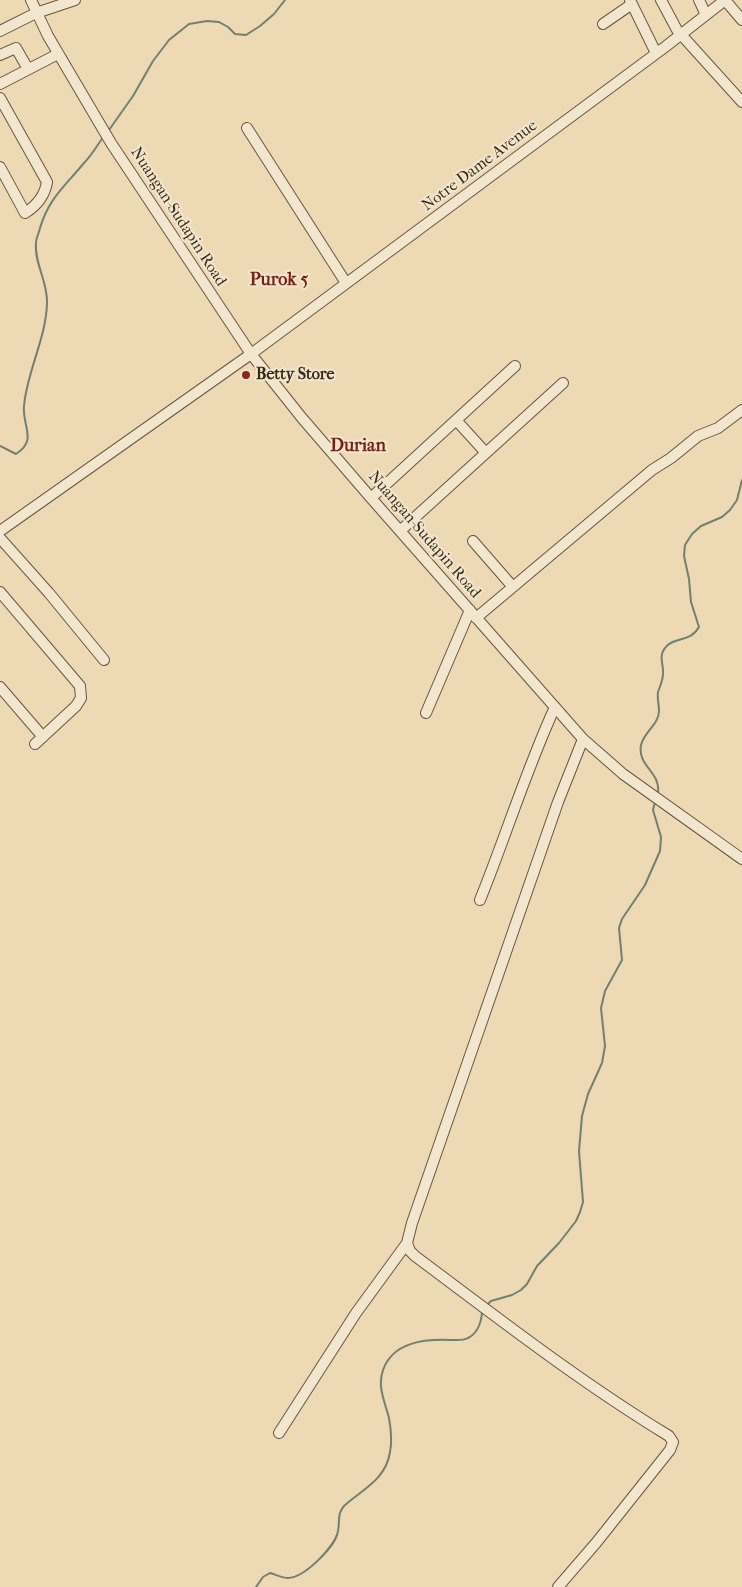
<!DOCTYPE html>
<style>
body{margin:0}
canvas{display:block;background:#edd9b4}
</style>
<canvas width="742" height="1587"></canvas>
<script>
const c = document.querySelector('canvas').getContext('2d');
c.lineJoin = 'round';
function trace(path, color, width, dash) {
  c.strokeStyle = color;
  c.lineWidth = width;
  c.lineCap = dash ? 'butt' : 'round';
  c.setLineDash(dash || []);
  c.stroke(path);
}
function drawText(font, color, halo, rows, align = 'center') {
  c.font = font + ' "IM FELL French Canon",serif';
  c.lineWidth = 4;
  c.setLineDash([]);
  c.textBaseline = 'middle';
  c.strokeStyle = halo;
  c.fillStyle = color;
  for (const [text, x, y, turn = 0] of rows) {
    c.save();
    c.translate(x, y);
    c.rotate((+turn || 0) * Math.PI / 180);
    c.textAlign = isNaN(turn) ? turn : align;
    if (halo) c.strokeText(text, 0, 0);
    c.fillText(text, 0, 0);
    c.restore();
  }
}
const stream = new Path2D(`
 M 109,130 L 133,96 L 153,61 L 169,40 L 189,24 L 207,21 L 219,22 L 228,27 L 235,34 L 246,35 L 260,26 L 274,14 L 285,0
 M 0,446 L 16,454 C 38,440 22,426 24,406 C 27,371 46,339 47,303 C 48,282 34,263 36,243 C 36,238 39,233 40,228 C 49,198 65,186 84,163 C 91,156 96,147 102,139
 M 658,793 C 661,772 637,766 641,745 C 644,732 659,724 659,711 C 659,704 657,699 658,692 C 660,686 663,680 663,674 C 664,665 658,656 665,648 C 674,636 690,643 699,627 L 691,602 L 689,579 L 684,556 L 685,545 L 692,534 L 701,526 L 722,517 L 730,510 L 737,500 L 742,480
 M 487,1305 L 491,1301 L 512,1295 L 521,1290 L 527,1284 L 537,1266 L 559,1243 L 576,1221 L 580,1212 L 583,1202 L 579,1151 L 582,1116 L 588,1094 L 602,1063 L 605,1046 L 601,1008 L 605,991 L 622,960 L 619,928 L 622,919 L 645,885 L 660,851 L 661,837 L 653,810 L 655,802
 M 256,1587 L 263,1577 L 270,1573 C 275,1574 282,1578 288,1578 C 304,1578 336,1546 338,1531 C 340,1521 337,1514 344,1506 C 361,1490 386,1480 390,1452 C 392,1442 391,1429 389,1418 C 385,1402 377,1387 383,1370 C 393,1342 424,1339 450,1340 C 456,1340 463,1341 468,1338 C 478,1333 481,1323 482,1313`);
const minor = new Path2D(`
 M 31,0 L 48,36 L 111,143 L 251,354 L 302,418 L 371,498 L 583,739 L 623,774 L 742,859
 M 630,0 L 656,53
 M 661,0 L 677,30 L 742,102
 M 699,0 L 706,15
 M 725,0 L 742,20
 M 603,24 L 632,4
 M 0,31 L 36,13 L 75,0
 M 0,55 L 16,48 L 28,69
 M 0,84 L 58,54
 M 0,98 L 47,182 C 45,195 36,206 25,213 L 0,167
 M 247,128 L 346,283
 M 456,420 L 486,453
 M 371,498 L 515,366
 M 0,531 L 251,354 L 665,47 L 725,0
 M 400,531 L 563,383
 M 0,538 L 49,593 L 104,660
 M 473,541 L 513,587
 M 0,592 L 80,686 L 81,698 L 76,706 L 35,744
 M 476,618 L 652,470 L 671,458 L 698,436 L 718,428 L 742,410
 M 0,687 L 43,737
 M 426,713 L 470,610
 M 480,900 C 506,836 526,770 555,707
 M 407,1243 L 410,1251 L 415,1256 C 498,1318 580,1382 669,1436 L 673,1442 L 670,1450 L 596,1543 L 558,1587
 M 279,1433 L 356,1313 L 407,1243 L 412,1223 L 558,802 L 583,739`);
const markers = [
 [246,375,5,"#8f2418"]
];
const streetNames = [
 ["Notre Dame Avenue",480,166,-37],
 ["Nuangan-Sudapin Road",178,217,57],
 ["Nuangan-Sudapin Road",424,535,49]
];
const poiNames = [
 ["Betty Store",256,375]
];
const neighbourhoodNames = [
 ["Purok 5",279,281],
 ["Durian",358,447]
];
trace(stream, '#728071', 2);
trace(minor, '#65563f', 12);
trace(minor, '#f3e6ce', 10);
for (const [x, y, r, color] of markers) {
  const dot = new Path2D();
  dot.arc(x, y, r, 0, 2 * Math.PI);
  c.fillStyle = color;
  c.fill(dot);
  trace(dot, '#f3e6ce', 2);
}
drawText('16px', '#382a18', '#f3e6ce', streetNames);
drawText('bold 16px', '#382a18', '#f3e6ce', poiNames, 'left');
drawText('bold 18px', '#7a1f14', '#f3e6ce', neighbourhoodNames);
</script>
